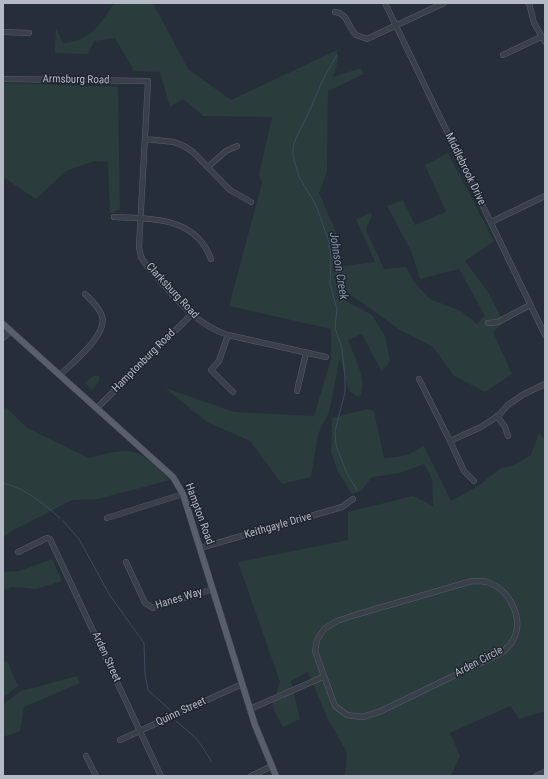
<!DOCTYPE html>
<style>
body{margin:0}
#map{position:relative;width:548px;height:779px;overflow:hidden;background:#262e39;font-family:"Roboto Condensed",sans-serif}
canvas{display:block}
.frame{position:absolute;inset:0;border:4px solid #b5bbc5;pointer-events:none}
</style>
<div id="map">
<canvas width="548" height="779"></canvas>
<div class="frame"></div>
</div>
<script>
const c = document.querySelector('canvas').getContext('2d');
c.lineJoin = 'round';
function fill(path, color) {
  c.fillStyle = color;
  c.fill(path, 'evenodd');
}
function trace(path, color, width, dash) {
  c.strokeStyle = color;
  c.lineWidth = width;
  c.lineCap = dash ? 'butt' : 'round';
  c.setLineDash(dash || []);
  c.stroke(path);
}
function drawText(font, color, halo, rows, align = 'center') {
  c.font = font + ' "Roboto Condensed",sans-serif';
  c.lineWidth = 3;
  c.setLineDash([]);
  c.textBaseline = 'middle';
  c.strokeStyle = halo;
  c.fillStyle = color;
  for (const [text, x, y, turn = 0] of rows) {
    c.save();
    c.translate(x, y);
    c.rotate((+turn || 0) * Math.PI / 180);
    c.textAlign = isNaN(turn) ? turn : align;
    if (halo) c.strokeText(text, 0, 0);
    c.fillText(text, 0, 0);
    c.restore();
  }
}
const green = new Path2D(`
 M 114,3 L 153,3 L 188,69 L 231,100 L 337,50 L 338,61 L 333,77 L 361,68 L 364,74 L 328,91 L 327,172 L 319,193 L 336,232 L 336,267 L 375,262 L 356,219 L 370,213 L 372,215 L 366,230 L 384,269 L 406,267 L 414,282 L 430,299 L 461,311 L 477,324 L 485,316 L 459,269 L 420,279 L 412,253 L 387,206 L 403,200 L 415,225 L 446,212 L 425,165 L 448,153 L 494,241 L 465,261 L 488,292 L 504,322 L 493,332 L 512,374 L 485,392 L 454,376 L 433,347 L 400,330 L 340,287 L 336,292 L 348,302 L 372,315 L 385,336 L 390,361 L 382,372 L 362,334 L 348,340 C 354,357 369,381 359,398 L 349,391 L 340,358 L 329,412 L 318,434 L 311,477 L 282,484 L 250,441 L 207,422 L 165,388 L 235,412 L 314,416 L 331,359 L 331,329 L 229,306 L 262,183 L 259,175 L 272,117 L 203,116 L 183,99 L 170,107 L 160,72 L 134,71 L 115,38 L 94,41 L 88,54 L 55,53 L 56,28 L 63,43 C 91,41 100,25 114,3 Z
 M 3,83 L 118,87 L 120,209 L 110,214 L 108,162 L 94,161 L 66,171 L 36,199 L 3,177 Z
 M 93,376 L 99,376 L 99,382 L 92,390 L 85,383 Z
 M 7,408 L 27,428 L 89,458 C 135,446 136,447 170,480 L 98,499 L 72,500 L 12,531 L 3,537 L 3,410 Z
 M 367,409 L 374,411 L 384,458 C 400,457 411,456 423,445 L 451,501 L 478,486 L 501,468 L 514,465 L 531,455 L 539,433 L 545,440 L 545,711 L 519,719 L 510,706 L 450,733 L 460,756 L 451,776 L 345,776 L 347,752 L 328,720 L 308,672 L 291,681 L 300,719 L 283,727 L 272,706 L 280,682 L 238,562 L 348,540 L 348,512 L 413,496 L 433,506 L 432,479 L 424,464 L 400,473 L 372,477 L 361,491 L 352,494 L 338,472 L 331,452 L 332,418 Z
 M 52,559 L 62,581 L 36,589 L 12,587 L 3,590 L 3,572 L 19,571 Z
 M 7,661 L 18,686 L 5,696 L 3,695 L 3,662 Z
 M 77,676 L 80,683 L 24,707 L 20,731 L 3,737 L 3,704 L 21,691 Z`);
const stream = new Path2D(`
 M 337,55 L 324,77 L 309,112 L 296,138 L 293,147 L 293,156 L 299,177 L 316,205 L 328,239 L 331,256 L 330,284 L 337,309 L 335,328 L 342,348 L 345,378 L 345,392 L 335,431 L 336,445 L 347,474 L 357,490
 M 3,483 C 27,489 42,503 60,518
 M 63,521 L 79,539 L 109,594 L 144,643 L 145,674 L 148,690 L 171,711
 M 176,721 L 197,739 L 212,762`);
const minor = new Path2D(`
 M 385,3 L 545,335
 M 529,3 L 534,23 L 545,42
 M 335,12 C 348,13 348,28 356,35 L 367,39 L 444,3
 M 3,32 L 29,33
 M 503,55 L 541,37
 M 3,79 L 148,81 L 139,247 L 141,257 L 147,266 C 171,292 193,324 228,335 L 326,357
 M 145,139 L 174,142 L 184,146 L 193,152 L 230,190 L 251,202
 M 208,167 L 226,151 L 237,146
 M 114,217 C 152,219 195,216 211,259
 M 491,222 L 545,196
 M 488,323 L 498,322 L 530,305
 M 228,335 L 219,361 L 211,370 L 233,392
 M 3,338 L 11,331
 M 60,375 C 73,362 108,335 102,316 C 99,307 91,300 85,294
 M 419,379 L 450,441 L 481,427 L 498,416 L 508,405 L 524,394 L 545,384
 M 297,391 L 306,353
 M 97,408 L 192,314
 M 497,416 L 505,427 L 508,436
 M 450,441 L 464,471 L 474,481
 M 107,518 L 183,494
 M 200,548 L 342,507 L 353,499
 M 18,552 L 47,538 L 50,539 L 161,776
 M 126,562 L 145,603 L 153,608 L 213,589
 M 472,581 C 476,581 483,581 487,582 C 509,589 525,619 513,640 C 511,645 506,648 503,652 L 379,712 L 362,717 L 347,715 L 335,706 L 315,651 L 317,640 L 324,629 L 337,621 L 355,615 Z
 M 250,709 L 323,677
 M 120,740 L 242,684
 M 86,756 L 96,776
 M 251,776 L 272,766
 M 536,776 L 545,772`);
const major = new Path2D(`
 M 3,324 L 173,477 L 183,494 L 255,725 L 276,776`);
const streetNames = [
 ["Armsburg Road",76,80,1],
 ["Middlebrook Drive",465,169,64],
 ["Clarksburg Road",172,291,47],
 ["Hamptonburg Road",144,361,-45],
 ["Hampton Road",199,514,70],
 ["Keithgayle Drive",278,526,-16],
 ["Hanes Way",179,599,-17],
 ["Arden Street",106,657,65],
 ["Arden Circle",479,662,-28],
 ["Quinn Street",181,712,-25]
];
const waterNames = [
 ["Johnson Creek",338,266,81]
];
fill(green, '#2b3c3c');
trace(stream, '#3e4b60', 1);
trace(minor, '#585e68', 6);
trace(major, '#434953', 7);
trace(minor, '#39404a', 5);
trace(major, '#585f6a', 6);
drawText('11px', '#b5bbc5', '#1f252f', streetNames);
drawText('italic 12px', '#8191aa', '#1f252f', waterNames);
</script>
